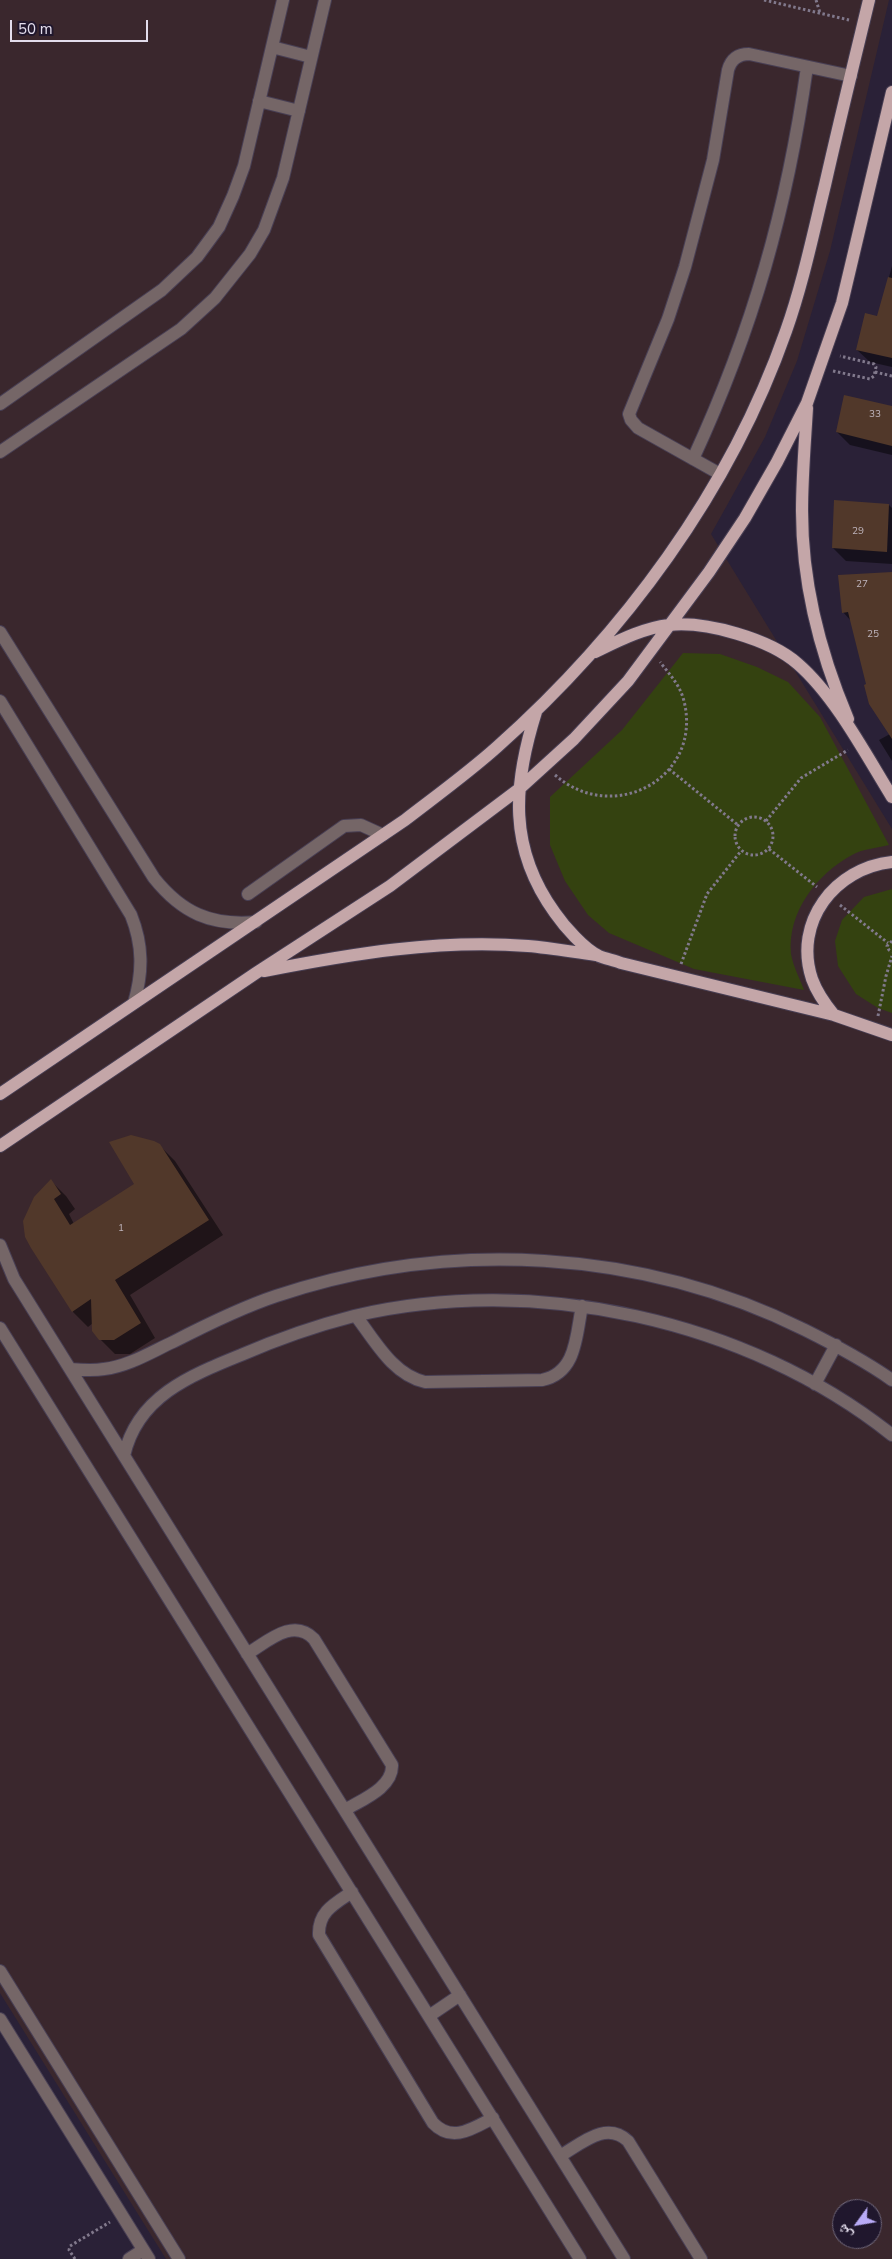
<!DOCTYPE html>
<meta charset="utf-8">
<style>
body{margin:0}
#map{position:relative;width:892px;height:2259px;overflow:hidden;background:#2a2137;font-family:"Nunito Sans","Noto Naskh Arabic",sans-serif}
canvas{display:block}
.north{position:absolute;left:832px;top:2199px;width:50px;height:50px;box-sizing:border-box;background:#20172d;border:1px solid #6e6679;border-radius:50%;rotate:238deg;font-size:14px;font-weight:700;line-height:20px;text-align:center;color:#e3ddec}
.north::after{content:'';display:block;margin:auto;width:18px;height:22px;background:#b9abf7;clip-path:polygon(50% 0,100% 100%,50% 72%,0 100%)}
.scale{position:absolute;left:10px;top:20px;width:138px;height:22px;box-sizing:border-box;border:2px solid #e3ddec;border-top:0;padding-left:6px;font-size:15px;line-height:18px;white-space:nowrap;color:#e3ddec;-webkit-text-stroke:4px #20172d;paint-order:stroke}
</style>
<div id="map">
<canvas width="892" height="2259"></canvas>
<div class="north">ش</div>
<div class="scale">50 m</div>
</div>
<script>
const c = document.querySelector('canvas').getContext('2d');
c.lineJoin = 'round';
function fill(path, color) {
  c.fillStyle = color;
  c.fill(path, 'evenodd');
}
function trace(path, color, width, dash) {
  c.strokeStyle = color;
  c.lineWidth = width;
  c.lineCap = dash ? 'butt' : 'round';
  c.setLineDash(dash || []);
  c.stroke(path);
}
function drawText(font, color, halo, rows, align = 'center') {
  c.font = font + ' "Nunito Sans",sans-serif';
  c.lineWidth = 5;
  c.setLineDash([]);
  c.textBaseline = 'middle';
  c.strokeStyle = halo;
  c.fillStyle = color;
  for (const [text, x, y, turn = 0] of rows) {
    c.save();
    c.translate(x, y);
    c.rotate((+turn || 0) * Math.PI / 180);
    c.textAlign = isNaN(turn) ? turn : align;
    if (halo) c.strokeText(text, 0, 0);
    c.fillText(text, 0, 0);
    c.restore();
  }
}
const commercial = new Path2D(`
 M 0,0 L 889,0 L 830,251 L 797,361 L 765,437 L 711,534 L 892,829 L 892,2259 L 166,2259 L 0,1993 ZM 842,2209 L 872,2209 L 872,2239 L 842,2239 Z`);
const green = new Path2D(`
 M 683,653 L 720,654 L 757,667 L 788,682 L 820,717 L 889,845 C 877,848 862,849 852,855 C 817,874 787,912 791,954 C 793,966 800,979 804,990 L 694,969 L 609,933 L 588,915 L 565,881 L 550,845 L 550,797 L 622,730 Z
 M 892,889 L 892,1013 L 878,1008 L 856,994 L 838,966 L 835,941 L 842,920 L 864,897 Z`);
const shadow = new Path2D(`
 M 892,266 L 892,367 L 870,362 L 857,350 L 878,318 Z
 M 892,407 L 892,455 L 850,445 L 837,432 Z
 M 889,505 L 892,508 L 892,564 L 846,561 L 833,548 Z
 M 892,573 L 892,761 L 879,740 L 890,734 L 868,685 L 851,621 L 843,612 Z
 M 159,1145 L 175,1161 L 223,1235 L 130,1295 L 155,1338 L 130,1354 L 115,1354 L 100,1339 L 93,1323 L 88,1327 L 73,1312 L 32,1247 L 51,1181 L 66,1196 L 75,1209 L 69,1214 L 74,1224 L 136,1184 Z`);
const building = new Path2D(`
 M 888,277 L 892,278 L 892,358 L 856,350 L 865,313 L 877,316 Z
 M 844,395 L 892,406 L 892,446 L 836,432 Z
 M 834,500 L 889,504 L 887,552 L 832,548 Z
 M 892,572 L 892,739 L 869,704 L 864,685 L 866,684 L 848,612 L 842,613 L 838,575 Z
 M 131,1135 L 154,1141 L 160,1144 L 209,1220 L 115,1280 L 141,1323 L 114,1340 L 99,1340 L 92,1331 L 91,1299 L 72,1312 L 31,1248 L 25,1237 L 23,1221 L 34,1197 L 51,1179 L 61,1194 L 54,1199 L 70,1225 L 134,1184 L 109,1142 Z`);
const path = new Path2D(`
 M 764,0 L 849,20
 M 816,0 L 820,13
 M 833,371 L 870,379 L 874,376 L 876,367 L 874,364 L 840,356
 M 875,372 L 892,376
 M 669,769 L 738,825
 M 555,775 C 613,826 703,778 684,701 C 680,685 670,675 660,662
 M735 836a19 19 0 1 1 38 0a19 19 0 1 1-38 0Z
 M 766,821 L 801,778 L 848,750
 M 769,849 L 817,887
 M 840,905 L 888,943
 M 892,941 L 887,946 L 889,950 L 892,952
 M 681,964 L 707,894 L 741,851
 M 878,1016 L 886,976 L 892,956
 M 75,2259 L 69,2250 L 70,2246 L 110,2222`);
const minor = new Path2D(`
 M 272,47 L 311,57
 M 259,101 L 299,111
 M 0,404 L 162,290 L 197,257 L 219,227 L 233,196 L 244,166 L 283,0
 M 0,452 L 181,329 L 215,298 L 250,254 L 264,230 L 283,178 L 325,0
 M 693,459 C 753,329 787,209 807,67
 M 720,474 L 638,428 L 631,420 L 629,414 L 668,319 L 685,267 L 713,160 L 728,70 C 731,59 738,54 749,54 L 851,76
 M 0,632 L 154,878 C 182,913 211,926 256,922
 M 0,701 L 131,915 C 143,945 143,972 134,1003
 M 248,894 L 344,826 L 361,825 L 383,835
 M 0,1245 L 14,1279 L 624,2259
 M 356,1316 C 375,1341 393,1375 425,1382 L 542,1380 C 577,1373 576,1335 582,1306
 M 0,1328 L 580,2259
 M 70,1369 C 81,1370 93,1371 104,1369 C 129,1366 151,1352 173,1342 C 206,1325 240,1308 276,1296 C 449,1238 642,1249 805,1330 C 835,1345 865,1361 892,1380
 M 815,1384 L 836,1345
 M 124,1456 C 137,1397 189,1376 241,1355 C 278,1339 315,1326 354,1316 C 534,1273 748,1320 892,1435
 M 247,1654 C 267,1642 293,1617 314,1639 L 392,1765 C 393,1788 361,1800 345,1810
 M 352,1892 C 334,1904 318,1912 319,1935 L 433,2123 C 452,2143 472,2129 493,2118
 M 0,1971 L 179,2259
 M 429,2016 L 460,1995
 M 0,2019 L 149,2259
 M 560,2156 C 581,2144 606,2120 628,2141 L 701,2259
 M 129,2259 L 143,2250`);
const major = new Path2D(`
 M 807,408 C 805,442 802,477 802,511 C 802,583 820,653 848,719
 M 595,652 C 618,641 643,628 669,625 C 706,621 770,639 798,664 C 835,696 866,755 892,797
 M 536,712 C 513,785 508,848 555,913 C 564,926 584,949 599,956 C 606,959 614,960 621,963 L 834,1015 L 892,1035
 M 264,971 C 351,954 438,939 528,946 C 551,948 573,952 596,955
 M 834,1015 C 825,1004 817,993 812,979 C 793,922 835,868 892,862
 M 0,1094 L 405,820 C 436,796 468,773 497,747 C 623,635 730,491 786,331 C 803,283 813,234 825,185 C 839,123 854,62 869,0
 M 0,1146 L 256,973 L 390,886 L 519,789 L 574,739 L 628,681 L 709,572 L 745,518 L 777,462 L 807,403 L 842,303 L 892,92`);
const numberNames = [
 ["33",875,415],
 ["29",858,532],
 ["27",862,585],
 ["25",873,635],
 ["1",121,1229]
];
fill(commercial, '#3a272d');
fill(green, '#344210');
fill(shadow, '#0007');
fill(building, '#51382a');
trace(minor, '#483f54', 14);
trace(major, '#483f54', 14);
trace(path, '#81798c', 3, [2.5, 2.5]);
trace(minor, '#756667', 12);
trace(major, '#c4a6a8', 12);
drawText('10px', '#beb4bc', null, numberNames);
</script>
